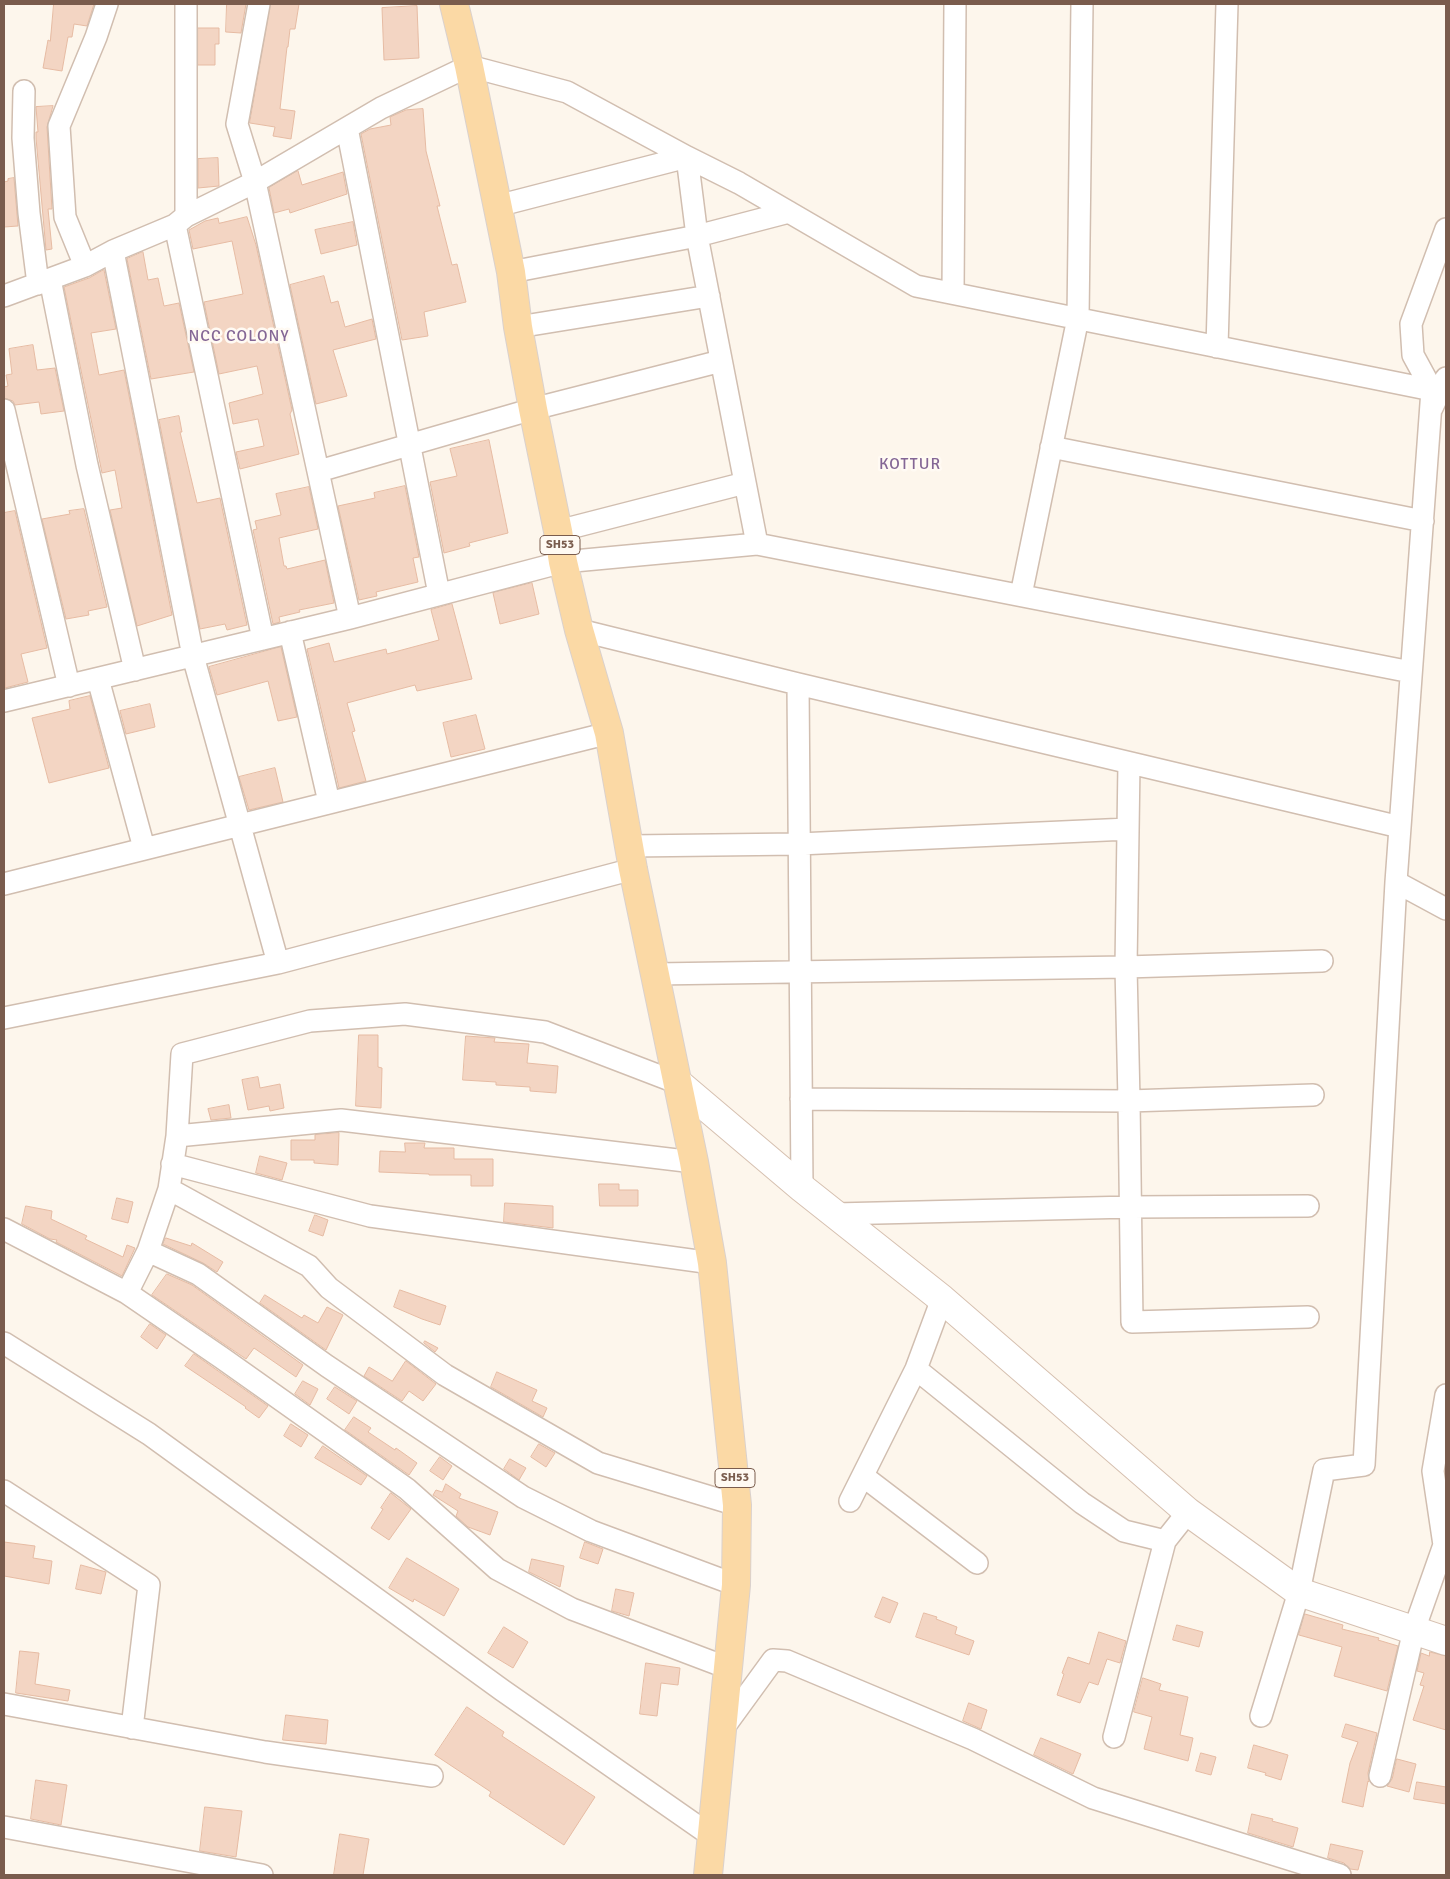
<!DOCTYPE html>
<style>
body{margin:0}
#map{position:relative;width:1450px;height:1879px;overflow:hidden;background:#fdf6ec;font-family:Signika,sans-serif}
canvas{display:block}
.frame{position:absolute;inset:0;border:5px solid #7a5c4d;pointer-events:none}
</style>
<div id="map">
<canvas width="1450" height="1879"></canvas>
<div class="frame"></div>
</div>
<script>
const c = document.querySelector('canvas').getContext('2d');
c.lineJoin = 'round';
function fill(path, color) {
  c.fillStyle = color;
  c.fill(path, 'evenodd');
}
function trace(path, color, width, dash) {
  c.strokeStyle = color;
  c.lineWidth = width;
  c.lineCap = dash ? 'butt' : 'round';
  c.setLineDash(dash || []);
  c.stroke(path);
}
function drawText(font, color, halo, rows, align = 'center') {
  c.font = font + ' Signika,sans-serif';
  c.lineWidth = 5;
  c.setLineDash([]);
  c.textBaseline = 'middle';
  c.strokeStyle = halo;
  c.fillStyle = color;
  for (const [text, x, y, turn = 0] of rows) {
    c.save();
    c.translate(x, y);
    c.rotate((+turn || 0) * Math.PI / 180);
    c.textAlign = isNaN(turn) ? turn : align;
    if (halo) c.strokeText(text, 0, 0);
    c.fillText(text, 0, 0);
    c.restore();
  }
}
const building = new Path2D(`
 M 54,4 L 94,4 L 87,26 L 74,24 L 72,37 L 68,37 L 62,71 L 43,68 L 48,40 L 50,41 Z
 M 227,4 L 246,4 L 241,33 L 226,32 Z
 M 271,4 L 299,4 L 295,29 L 290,29 L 288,47 L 287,47 L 280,109 L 295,111 L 291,139 L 273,136 L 275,127 L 250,123 Z
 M 417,6 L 419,58 L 384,60 L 382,8 Z
 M 198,28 L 219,28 L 219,44 L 215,44 L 215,65 L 198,65 Z
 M 53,106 L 47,127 L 52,209 L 48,209 L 52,249 L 46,250 L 36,138 L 36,132 L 38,132 L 36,107 Z
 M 423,109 L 426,151 L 440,206 L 437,206 L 452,265 L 457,264 L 466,302 L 424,312 L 428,336 L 402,340 L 361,134 L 370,129 L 391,125 L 390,117 L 406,110 Z
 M 218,158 L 219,186 L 198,188 L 198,159 Z
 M 298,171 L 302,185 L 343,172 L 347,194 L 290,213 L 289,209 L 274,213 L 269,188 Z
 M 14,178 L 18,226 L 4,227 L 4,182 L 8,181 L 8,179 Z
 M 247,217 L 256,245 L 292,410 L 290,414 L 299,454 L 240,469 L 236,452 L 264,446 L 258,419 L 233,424 L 229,403 L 263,394 L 257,366 L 219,374 L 204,302 L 243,294 L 232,241 L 193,249 L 189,230 L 205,221 L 218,218 L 219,223 Z
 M 353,222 L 357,245 L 321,254 L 315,230 Z
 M 143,252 L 148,280 L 158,278 L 164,306 L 179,303 L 194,372 L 151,379 L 127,259 Z
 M 104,270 L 116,329 L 91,333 L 99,375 L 124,370 L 172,615 L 137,626 L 110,510 L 122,508 L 115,470 L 102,473 L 64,287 L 89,278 Z
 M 324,276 L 331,303 L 338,301 L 345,327 L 372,319 L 376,339 L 333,350 L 347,396 L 316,404 L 290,285 Z
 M 33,345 L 37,370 L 55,368 L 64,411 L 41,414 L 39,402 L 15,405 L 13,401 L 4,398 L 4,387 L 8,386 L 6,375 L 12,374 L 9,349 Z
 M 179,416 L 182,432 L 180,432 L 197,503 L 220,498 L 247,625 L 227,630 L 225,624 L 200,629 L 159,420 Z
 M 489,440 L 508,533 L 469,543 L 470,546 L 444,553 L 430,482 L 457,476 L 450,449 Z
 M 405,486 L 419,557 L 413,558 L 418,582 L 376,592 L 377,596 L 359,600 L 338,506 L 375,498 L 374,493 Z
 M 309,487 L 318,529 L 279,538 L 284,566 L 286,566 L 287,569 L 325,560 L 334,603 L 299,610 L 300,612 L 279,617 L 280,622 L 273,624 L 253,530 L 257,529 L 255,521 L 281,515 L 276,494 Z
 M 84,509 L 107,607 L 88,611 L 89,615 L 66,619 L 42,519 L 70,514 L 69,511 Z
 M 15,511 L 47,648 L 21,654 L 28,682 L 5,688 L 4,513 Z
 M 532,583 L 539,614 L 500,624 L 493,593 Z
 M 452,604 L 472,679 L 417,691 L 415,685 L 347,703 L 355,731 L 352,732 L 366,781 L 339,788 L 307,649 L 329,643 L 334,662 L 386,649 L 387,654 L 439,640 L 431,610 Z
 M 281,647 L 297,717 L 278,721 L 268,681 L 217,695 L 209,667 Z
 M 90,696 L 109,768 L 49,783 L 32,718 L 70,709 L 69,701 Z
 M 150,704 L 155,727 L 126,734 L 120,711 Z
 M 476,715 L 485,749 L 451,757 L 443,723 Z
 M 275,768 L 283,802 L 249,810 L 239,777 Z
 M 359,1035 L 378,1035 L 378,1067 L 382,1068 L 381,1108 L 356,1106 Z
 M 466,1036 L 495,1038 L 494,1042 L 529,1044 L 527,1063 L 558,1066 L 556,1093 L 530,1091 L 530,1087 L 496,1085 L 496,1082 L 463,1080 Z
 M 258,1077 L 260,1088 L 280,1084 L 284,1108 L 270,1111 L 269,1106 L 248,1110 L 242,1080 Z
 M 229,1105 L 231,1118 L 211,1120 L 208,1109 Z
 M 339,1133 L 338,1165 L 314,1163 L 314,1160 L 291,1160 L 291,1140 L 315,1140 L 315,1135 Z
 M 405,1143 L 425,1143 L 424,1148 L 454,1148 L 454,1159 L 493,1159 L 493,1186 L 471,1186 L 471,1175 L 429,1175 L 429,1174 L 379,1172 L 380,1151 L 405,1152 Z
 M 260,1156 L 287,1163 L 282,1180 L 256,1173 Z
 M 599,1184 L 619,1184 L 619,1190 L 638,1190 L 638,1206 L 600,1206 Z
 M 117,1198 L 133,1202 L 128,1223 L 112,1219 Z
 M 505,1203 L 553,1206 L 553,1228 L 504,1222 Z
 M 26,1206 L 52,1211 L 51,1219 L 87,1236 L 85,1239 L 123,1257 L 127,1245 L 135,1248 L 122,1276 L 56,1242 L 57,1240 L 50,1239 L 22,1224 Z
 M 315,1215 L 328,1220 L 323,1236 L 309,1231 Z
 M 166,1238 L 191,1246 L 192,1243 L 223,1262 L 217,1272 L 203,1263 L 163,1244 Z
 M 167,1274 L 192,1285 L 303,1365 L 296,1377 L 254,1348 L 246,1359 L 152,1295 Z
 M 400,1290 L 446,1306 L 440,1325 L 422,1319 L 394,1307 Z
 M 265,1295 L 302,1318 L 304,1315 L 318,1323 L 327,1307 L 343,1315 L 326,1350 L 260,1303 Z
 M 150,1324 L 166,1335 L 157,1349 L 141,1337 Z
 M 425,1341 L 438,1348 L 435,1352 L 424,1343 Z
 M 194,1354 L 268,1406 L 259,1418 L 245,1408 L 246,1407 L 185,1366 Z
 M 406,1361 L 436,1384 L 423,1401 L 409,1391 L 402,1401 L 364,1376 L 369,1367 L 392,1381 Z
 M 497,1372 L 537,1390 L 532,1401 L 547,1408 L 543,1417 L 491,1387 Z
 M 303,1381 L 318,1389 L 310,1405 L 295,1394 Z
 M 335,1387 L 357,1401 L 349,1414 L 327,1399 Z
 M 354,1417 L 371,1428 L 368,1432 L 395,1450 L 396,1448 L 417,1463 L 409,1475 L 345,1430 Z
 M 291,1424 L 308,1435 L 301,1447 L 284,1436 Z
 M 539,1444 L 555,1453 L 546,1467 L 531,1457 Z
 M 323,1446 L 367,1476 L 361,1485 L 315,1458 Z
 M 440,1457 L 452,1466 L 443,1480 L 430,1471 Z
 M 510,1459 L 526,1468 L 519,1480 L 504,1469 Z
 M 446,1484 L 461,1494 L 459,1498 L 498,1512 L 490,1535 L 468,1527 L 456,1516 L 458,1511 L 433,1495 L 436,1490 L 442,1492 Z
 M 391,1493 L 411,1509 L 389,1540 L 371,1528 L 383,1509 L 381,1508 Z
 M 4,1542 L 35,1546 L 33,1558 L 52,1561 L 49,1584 L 4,1576 Z
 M 585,1542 L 603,1549 L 598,1564 L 580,1558 Z
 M 407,1558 L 459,1589 L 444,1616 L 414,1599 L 413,1602 L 389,1588 Z
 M 532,1559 L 564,1566 L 560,1587 L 529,1572 Z
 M 81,1565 L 106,1572 L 101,1594 L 76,1589 Z
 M 616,1589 L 634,1593 L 629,1616 L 612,1611 Z
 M 883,1597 L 898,1603 L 890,1623 L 875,1617 Z
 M 924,1613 L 937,1617 L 936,1619 L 957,1627 L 955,1634 L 974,1641 L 969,1655 L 916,1637 Z
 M 1305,1614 L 1343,1625 L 1342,1629 L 1379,1638 L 1378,1640 L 1398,1646 L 1387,1691 L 1334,1676 L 1342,1647 L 1299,1635 Z
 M 1177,1625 L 1203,1632 L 1199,1647 L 1173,1640 Z
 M 504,1627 L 528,1642 L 513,1668 L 488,1653 Z
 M 1099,1632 L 1126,1641 L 1120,1663 L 1107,1659 L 1098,1685 L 1089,1682 L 1080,1703 L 1057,1695 L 1064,1674 L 1062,1673 L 1068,1657 L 1089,1664 Z
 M 20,1651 L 39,1653 L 35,1684 L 70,1690 L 68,1701 L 16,1693 Z
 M 1430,1652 L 1446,1656 L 1446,1730 L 1413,1720 L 1424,1686 L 1420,1685 L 1424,1673 L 1417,1671 L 1421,1653 L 1429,1656 Z
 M 646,1663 L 680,1668 L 678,1685 L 661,1683 L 657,1716 L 640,1714 Z
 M 1143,1678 L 1161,1684 L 1159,1690 L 1188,1697 L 1180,1735 L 1193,1738 L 1188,1761 L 1144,1749 L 1152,1717 L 1134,1712 Z
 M 969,1703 L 987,1710 L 981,1729 L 963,1721 Z
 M 467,1707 L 504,1732 L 502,1736 L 595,1797 L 564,1845 L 489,1796 L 491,1792 L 435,1755 Z
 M 286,1715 L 328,1720 L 326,1744 L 283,1740 Z
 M 1346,1724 L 1377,1733 L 1368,1773 L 1369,1782 L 1368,1781 L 1363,1807 L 1342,1802 L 1350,1763 L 1358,1742 L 1342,1737 Z
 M 1041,1738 L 1081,1754 L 1073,1774 L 1034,1755 Z
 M 1254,1745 L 1288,1755 L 1281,1780 L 1265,1775 L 1266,1773 L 1248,1768 Z
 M 1201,1753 L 1216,1757 L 1211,1775 L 1196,1771 Z
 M 1397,1759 L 1416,1764 L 1409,1792 L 1387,1786 L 1392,1779 Z
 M 36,1780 L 67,1785 L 61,1825 L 31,1819 Z
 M 1417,1782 L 1446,1787 L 1446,1804 L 1414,1799 Z
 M 205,1807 L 242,1811 L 236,1857 L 200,1851 Z
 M 1252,1814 L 1273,1819 L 1272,1821 L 1298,1828 L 1293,1847 L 1248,1833 Z
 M 340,1834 L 369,1839 L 363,1875 L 334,1875 Z
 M 1331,1844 L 1363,1851 L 1358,1870 L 1350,1869 L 1344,1863 L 1328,1858 Z`);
const street = new Path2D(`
 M 259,4 L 237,124 L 255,182 L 350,618
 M 24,91 L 23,138 L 29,213 L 38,284
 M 347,128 L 439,594
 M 497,206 L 687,157 L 697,236 L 757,544
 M 186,216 L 186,4
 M 175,225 L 263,639
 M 113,251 L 193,656 L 278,963
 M 85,266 L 65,217 L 59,126 L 96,37 L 107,4
 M 511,272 L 697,236 L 789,212
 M 50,279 L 87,465 L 135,670
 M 953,293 L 955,4
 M 4,296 L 85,266 L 113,251 L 175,225 L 186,216 L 255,182 L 381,108 L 469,66 L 567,92 L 687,157 L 739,183 L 916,286 L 1432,390
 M 518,327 L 709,296
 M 1217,347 L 1227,4
 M 1432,408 L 1446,378
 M 4,410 L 69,686
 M 1051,447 L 1423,521
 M 319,471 L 533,409 L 721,361
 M 558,531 L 745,483
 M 1021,595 L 1078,318 L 1082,4
 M 579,630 L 798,684 L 1400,827
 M 290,632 L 329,802
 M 98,679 L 144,848
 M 798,684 L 802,1188
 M 4,701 L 350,618 L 563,562 L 757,544 L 1411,672
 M 1129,763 L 1126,967 L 1129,1101 L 1132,1322 L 1308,1317
 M 629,846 L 799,844 L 1128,829
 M 1396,882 L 1446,909
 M 4,884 L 609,733
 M 655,974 L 1126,967 L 1322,961
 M 4,1018 L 278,963 L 633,869
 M 801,1099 L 1129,1101 L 1313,1095
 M 177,1136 L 341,1120 L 694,1162
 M 172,1164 L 370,1216 L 712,1263
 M 169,1189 L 309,1266 L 329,1288 L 445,1375 L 598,1463 L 737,1505
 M 835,1214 L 1131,1207 L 1308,1206
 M 4,1229 L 127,1293 L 222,1358 L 407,1489 L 497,1569 L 572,1609 L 728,1668
 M 148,1251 L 198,1274 L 327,1366 L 523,1497 L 591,1531 L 736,1585
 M 127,1293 L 148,1251 L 169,1189 L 177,1136 L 182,1054 L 310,1021 L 405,1014 L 545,1032 L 678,1083
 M 4,1343 L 149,1434 L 502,1690 L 713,1837
 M 916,1369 L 1082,1503 L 1124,1531 L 1165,1541
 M 863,1476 L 977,1563
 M 4,1491 L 149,1585 L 132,1728
 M 850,1501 L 916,1369 L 942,1299
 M 4,1704 L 265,1752 L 432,1776
 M 1261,1716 L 1299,1592 L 1324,1470 L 1364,1465 L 1396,882 L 1432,390 L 1413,355 L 1411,324 L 1446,229
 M 722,1730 L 773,1660 L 787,1661 L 973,1739 L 1093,1798 L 1340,1875
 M 1114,1737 L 1165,1541 L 1188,1512
 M 1380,1776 L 1414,1630 L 1444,1545 L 1433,1471 L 1446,1395
 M 4,1827 L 262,1875`);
const secondary = new Path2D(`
 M 678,1083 L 802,1188 L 942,1299 L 1188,1512 L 1299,1592 L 1446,1641`);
const primary = new Path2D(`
 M 454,4 L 469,66 L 511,272 L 518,327 L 533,409 L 558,531 L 563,562 L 579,630 L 609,733 L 633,869 L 694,1162 L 712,1263 L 737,1505 L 736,1585 L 708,1875`);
const shields = [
 [560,545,40],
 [735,1478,40]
];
const shieldNames = [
 ["SH53",560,545],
 ["SH53",735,1478]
];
const quarterNames = [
 ["NCC COLONY",239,337],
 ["KOTTUR",910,465]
];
fill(building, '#f3d5c3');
trace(building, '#e6bba3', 1);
trace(street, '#d1beb0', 24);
trace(secondary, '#d6c0b0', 30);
trace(primary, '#dad1cd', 30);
trace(street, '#fff', 21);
trace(secondary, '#fff', 28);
trace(primary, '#fbd9a5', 28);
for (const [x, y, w] of shields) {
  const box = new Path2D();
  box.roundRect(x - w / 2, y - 9.5, w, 19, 4);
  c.fillStyle = '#fffaf3';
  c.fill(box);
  trace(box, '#7a5c4d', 1);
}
drawText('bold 12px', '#7a5c4d', null, shieldNames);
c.letterSpacing = '1px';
drawText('16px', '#846695', '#fffaf3', quarterNames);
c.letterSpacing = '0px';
</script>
